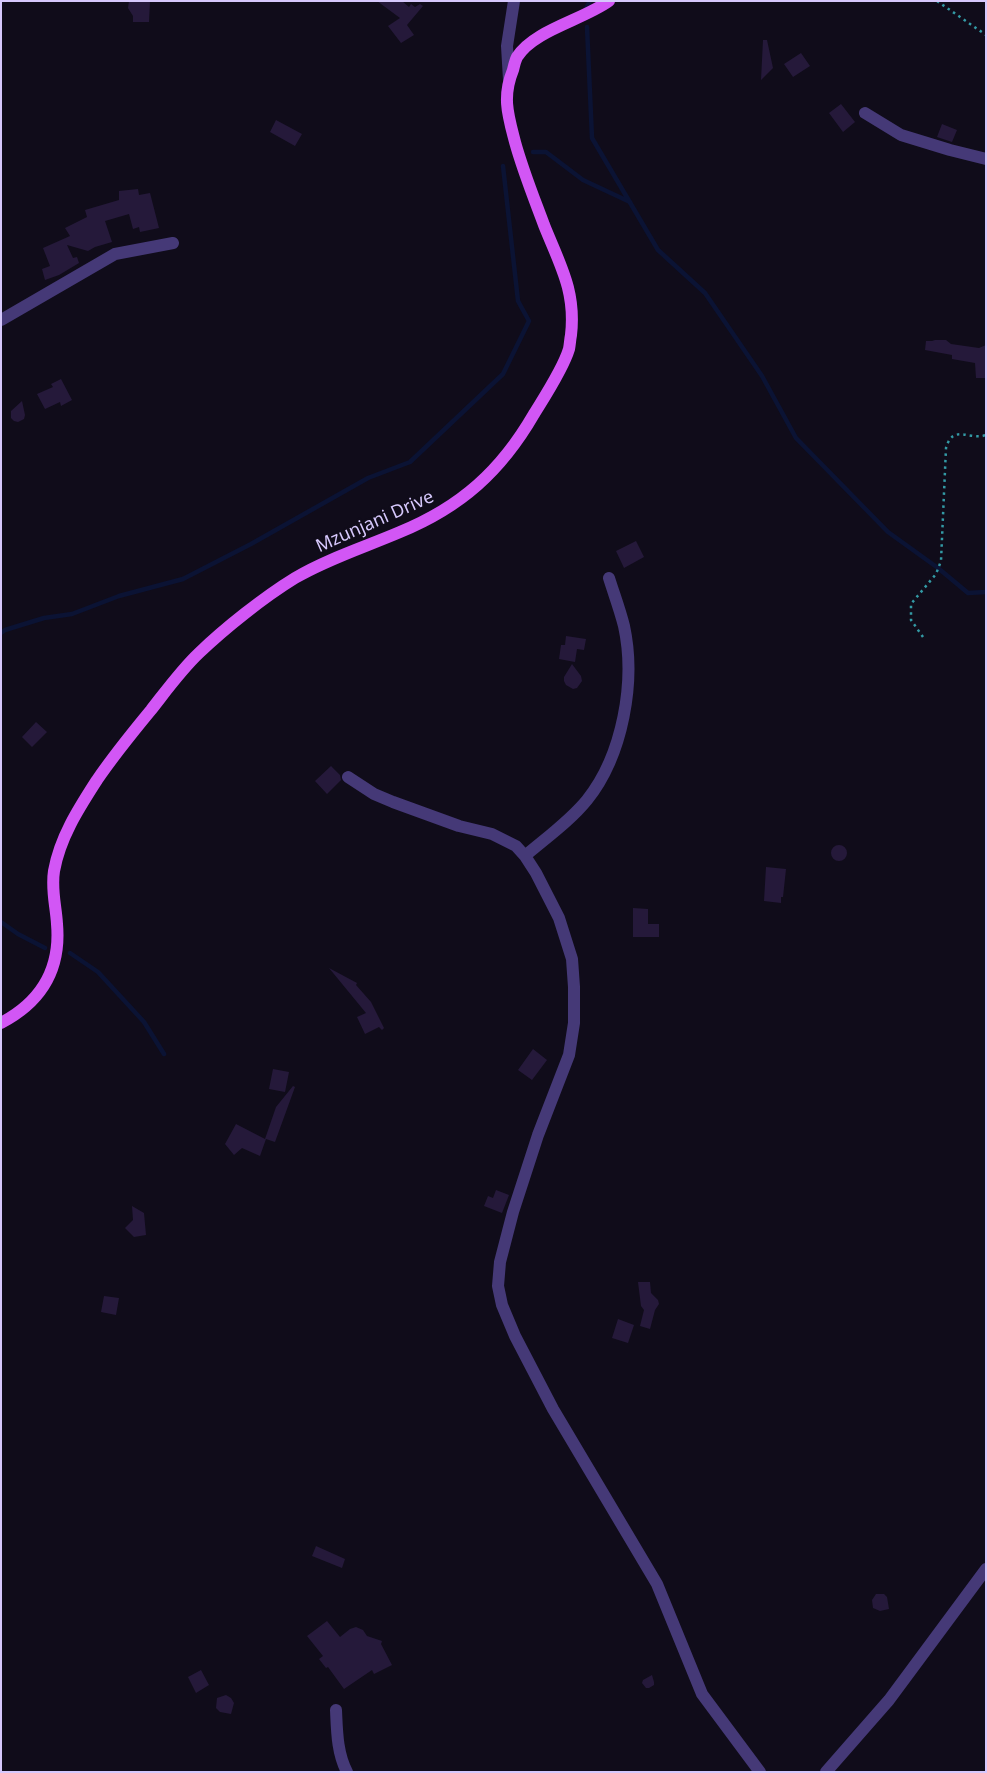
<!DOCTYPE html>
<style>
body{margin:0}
#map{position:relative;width:987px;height:1773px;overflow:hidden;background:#100c1a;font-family:"Noto Sans",sans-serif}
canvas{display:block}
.frame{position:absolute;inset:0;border:2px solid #d6c8fc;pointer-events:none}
</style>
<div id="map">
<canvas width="987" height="1773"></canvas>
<div class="frame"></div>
</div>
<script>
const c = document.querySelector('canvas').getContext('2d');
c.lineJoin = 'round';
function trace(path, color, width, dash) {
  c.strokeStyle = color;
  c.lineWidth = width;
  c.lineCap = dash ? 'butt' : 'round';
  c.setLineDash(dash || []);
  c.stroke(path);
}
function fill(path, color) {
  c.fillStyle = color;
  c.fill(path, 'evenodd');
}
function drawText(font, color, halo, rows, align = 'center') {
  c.font = font + ' "Noto Sans",sans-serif';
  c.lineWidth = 4.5;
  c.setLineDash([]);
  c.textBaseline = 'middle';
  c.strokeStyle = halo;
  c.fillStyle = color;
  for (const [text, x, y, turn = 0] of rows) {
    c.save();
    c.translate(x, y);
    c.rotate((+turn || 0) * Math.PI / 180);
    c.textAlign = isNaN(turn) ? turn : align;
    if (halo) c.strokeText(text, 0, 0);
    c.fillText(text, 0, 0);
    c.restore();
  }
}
const stream = new Path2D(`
 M 585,10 L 590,1
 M 587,27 L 592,138 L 658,250 L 705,293 L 762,376 L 796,438 L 888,532 L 938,568 L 968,593 L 986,592
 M 533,152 L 546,152 L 583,180 L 630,202
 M 1,633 L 5,630 L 44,618 L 72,614 L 119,596 L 183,579 L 251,544 L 368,478 L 410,462 L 503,374 L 529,321 L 518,301 L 503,166
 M 1,922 L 18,934 L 45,948
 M 70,953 L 98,972 L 144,1022 L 164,1054`);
const building = new Path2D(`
 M 129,1 L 150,1 L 149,22 L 133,22 L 133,16 L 128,8 Z
 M 377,1 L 402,1 L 409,7 L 411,4 L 415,7 L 420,4 L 423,6 L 407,25 L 414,35 L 401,43 L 388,26 L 400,18 Z
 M 763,40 L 767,40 L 773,68 L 761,80 Z
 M 801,53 L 810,66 L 793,77 L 784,64 Z
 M 841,104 L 855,122 L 843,132 L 829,113 Z
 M 276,120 L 302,134 L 295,146 L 270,132 Z
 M 942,124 L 957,130 L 952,142 L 937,137 Z
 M 138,189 L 139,195 L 150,193 L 159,228 L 140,232 L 139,227 L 133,229 L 129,214 L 105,221 L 112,242 L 95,247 L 88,251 L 67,245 L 73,258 L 77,257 L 79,263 L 59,275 L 45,280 L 42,269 L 50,266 L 43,248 L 70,236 L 65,228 L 87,217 L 85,210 L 119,200 L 119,191 Z
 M 935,340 L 946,340 L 951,344 L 979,348 L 986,345 L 986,378 L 976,378 L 975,363 L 952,359 L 952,355 L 925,350 L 926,341 L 932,341 Z
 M 61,379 L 72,400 L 61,406 L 60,402 L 45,409 L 37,394 L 53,387 L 51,384 Z
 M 22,401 L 25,415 L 24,419 L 18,422 L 14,421 L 11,418 L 11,411 Z
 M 636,541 L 644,557 L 624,568 L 616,551 Z
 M 566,636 L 586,639 L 584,650 L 577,649 L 575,662 L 559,659 L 561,645 L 565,645 Z
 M 572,664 L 581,676 L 582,681 L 577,688 L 573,689 L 566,685 L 564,681 L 564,677 Z
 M 36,722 L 47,732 L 32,747 L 22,737 Z
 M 331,766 L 340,775 L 341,780 L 327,794 L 315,781 Z
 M831 853a8 8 0 1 1 16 0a8 8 0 1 1-16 0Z
 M 766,867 L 786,869 L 783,897 L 781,897 L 781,903 L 764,901 Z
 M 633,908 L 648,909 L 648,924 L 659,924 L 659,937 L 633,937 Z
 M 329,968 L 357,983 L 356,985 L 371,1002 L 384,1028 L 382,1030 L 379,1027 L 365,1034 L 357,1017 L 366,1013 Z
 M 533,1049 L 547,1060 L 532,1080 L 518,1070 Z
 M 273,1069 L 289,1072 L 285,1092 L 269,1089 Z
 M 293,1086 L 295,1087 L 275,1142 L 266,1139 L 260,1156 L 242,1148 L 234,1155 L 225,1144 L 236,1124 L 265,1139 L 276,1107 Z
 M 496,1190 L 509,1195 L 502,1213 L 484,1206 L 488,1196 L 493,1198 Z
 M 132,1206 L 144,1213 L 146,1235 L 134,1237 L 125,1228 L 133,1220 Z
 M 638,1282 L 650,1282 L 651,1293 L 658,1300 L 659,1304 L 655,1310 L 650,1329 L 640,1326 L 644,1310 L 641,1306 Z
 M 104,1296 L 119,1298 L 116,1315 L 101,1312 Z
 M 618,1319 L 634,1325 L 628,1343 L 612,1338 Z
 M 316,1546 L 345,1559 L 342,1568 L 312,1556 Z
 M 876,1594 L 884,1594 L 887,1597 L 889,1609 L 880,1611 L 873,1608 L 872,1600 Z
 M 327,1621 L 340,1637 L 350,1629 L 356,1627 L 363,1630 L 367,1636 L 382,1641 L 381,1644 L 392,1665 L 374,1674 L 372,1670 L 344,1689 L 328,1667 L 326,1668 L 319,1659 L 323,1656 L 307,1636 Z
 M 201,1670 L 209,1685 L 196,1693 L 188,1677 Z
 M 652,1675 L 654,1682 L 654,1685 L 649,1688 L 646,1688 L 642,1683 L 643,1680 Z
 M 226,1695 L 231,1698 L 234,1703 L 231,1714 L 220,1712 L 216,1708 L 217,1698 Z`);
const path = new Path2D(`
 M 937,1 L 986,35
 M 923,637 L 911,620 L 911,604 L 936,574 L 941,561 L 946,448 C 953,423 970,441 986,435`);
const minor = new Path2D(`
 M 509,80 L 507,46 L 514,1
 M 865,113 L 901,135 L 950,150 L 986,159
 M 1,320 L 115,254 L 173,243
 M 348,777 L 374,794 L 393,802 L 459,826 L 492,834 L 516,846 L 525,856 L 536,873 L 559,918 L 572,959 L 574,987 L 574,1023 L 569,1055 L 538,1135 L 513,1212 L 500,1262 L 498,1286 L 502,1305 L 515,1336 L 553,1409 L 657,1584 L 702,1694 L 760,1772
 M 525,856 C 546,838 570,821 587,800 C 623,755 636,681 624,626 C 620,610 614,594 609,578
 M 336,1710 C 337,1731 337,1753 347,1772
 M 826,1772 L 889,1700 L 986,1569`);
const major = new Path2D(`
 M 1,1023 C 41,1002 61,970 57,924 C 56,906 51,890 54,871 C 60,837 79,808 97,780 C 114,755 132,733 151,710 C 166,691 181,670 199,653 C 225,628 264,597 295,578 C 327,559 365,547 400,532 C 461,507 501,471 534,414 C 545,396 563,369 569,349 C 570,344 570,340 571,335 C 576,291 560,265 544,225 C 534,198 523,171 515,142 C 508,115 502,97 513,70 C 514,66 515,61 517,57 C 534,30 583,20 609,1`);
const streetNames = [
 ["Mzunjani Drive",375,522,-24]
];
trace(stream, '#0b1334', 4.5);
fill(building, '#25193a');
trace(path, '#339aa5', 2.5, [2.5, 4]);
trace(minor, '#453977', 12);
trace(major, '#d256f5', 12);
drawText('18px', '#d6c8fc', '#100c1a', streetNames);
</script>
